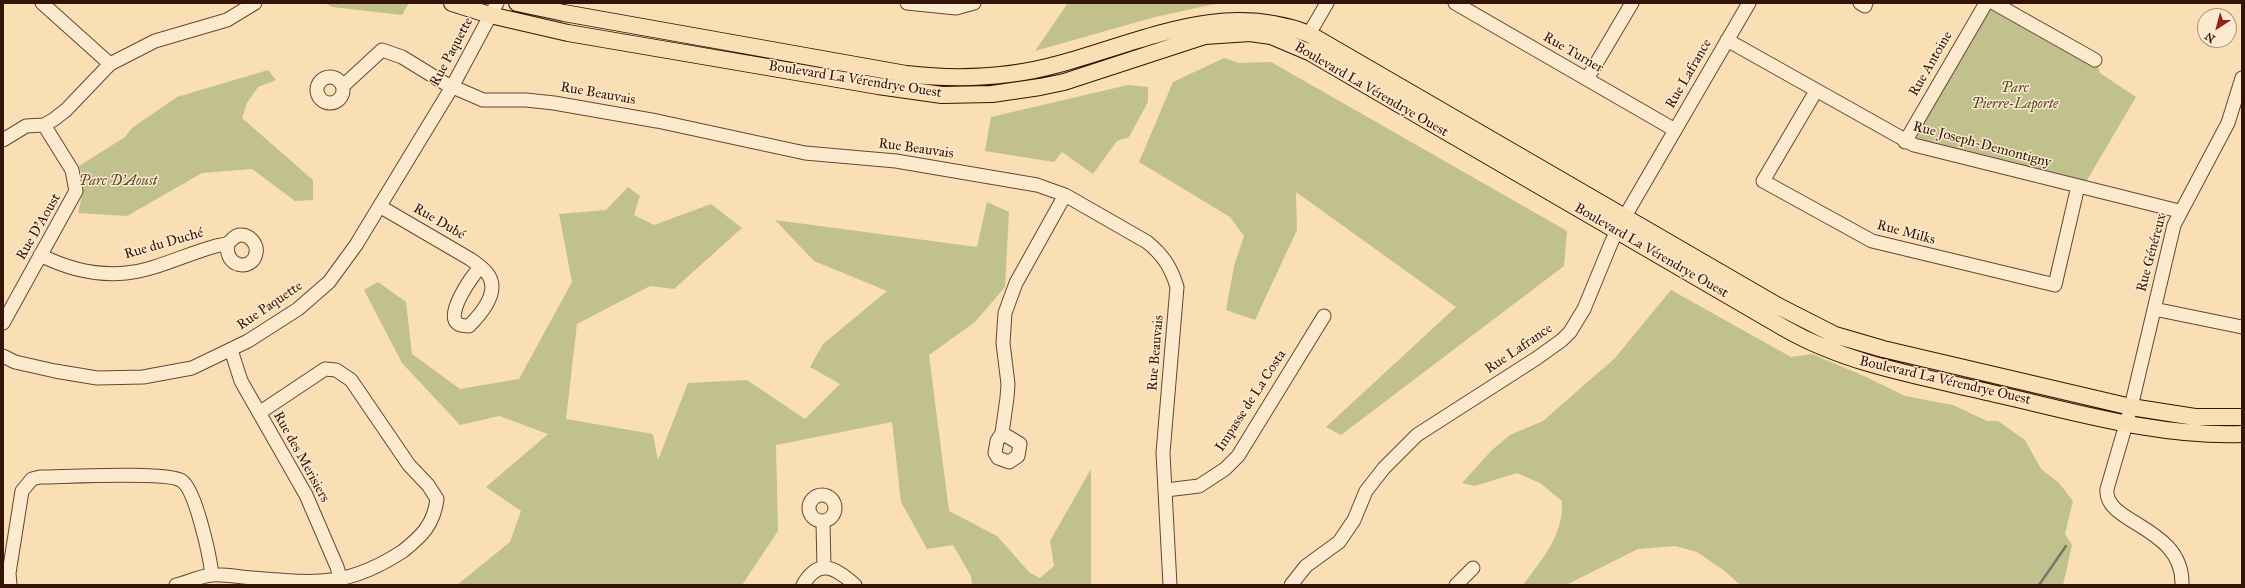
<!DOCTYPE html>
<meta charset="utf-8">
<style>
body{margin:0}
#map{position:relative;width:2245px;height:588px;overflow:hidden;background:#fadfb5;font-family:"IM FELL Great Primer",serif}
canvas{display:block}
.frame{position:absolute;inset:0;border:4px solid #331406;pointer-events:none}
.north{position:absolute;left:2197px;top:8px;width:40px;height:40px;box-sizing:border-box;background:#fceacf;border:1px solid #ac947f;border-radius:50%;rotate:216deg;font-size:11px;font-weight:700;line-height:16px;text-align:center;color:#331406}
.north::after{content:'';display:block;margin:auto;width:14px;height:18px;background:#8f2418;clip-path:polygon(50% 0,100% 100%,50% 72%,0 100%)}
</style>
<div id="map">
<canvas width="2245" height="588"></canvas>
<div class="frame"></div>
<div class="north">N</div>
</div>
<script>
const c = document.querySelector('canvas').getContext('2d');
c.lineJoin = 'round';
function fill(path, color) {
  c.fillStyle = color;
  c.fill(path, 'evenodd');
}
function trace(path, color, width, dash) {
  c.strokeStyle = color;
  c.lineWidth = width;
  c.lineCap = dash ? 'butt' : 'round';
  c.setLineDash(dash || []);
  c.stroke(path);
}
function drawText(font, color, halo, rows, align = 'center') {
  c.font = font + ' "IM FELL Great Primer",serif';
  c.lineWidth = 3;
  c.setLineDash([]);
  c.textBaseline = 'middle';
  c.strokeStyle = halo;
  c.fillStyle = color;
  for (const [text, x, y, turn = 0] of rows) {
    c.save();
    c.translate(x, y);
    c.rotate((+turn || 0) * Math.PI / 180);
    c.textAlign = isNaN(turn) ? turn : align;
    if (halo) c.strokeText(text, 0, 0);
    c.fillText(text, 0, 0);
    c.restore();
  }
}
const green = new Path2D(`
 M 325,3 L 409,3 L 402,15 L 332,7 Z
 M 1068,3 L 1219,3 L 1155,17 L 1035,51 Z
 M 1986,3 L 2095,60 L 2100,73 L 2136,97 L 2083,187 L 1905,142 Z
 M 1224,58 L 1239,63 L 1271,62 L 1567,231 L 1564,266 L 1341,435 L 1326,427 L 1456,307 L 1296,192 L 1297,230 L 1255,320 L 1226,310 L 1234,266 L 1244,236 L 1230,217 L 1139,162 L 1173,82 Z
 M 268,70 L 276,80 L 258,87 L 247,103 L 242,118 L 313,180 L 313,200 L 295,201 L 252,169 L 202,173 L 127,216 L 78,213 C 82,196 86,183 79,166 L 125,137 L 132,128 L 177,97 Z
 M 1128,85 L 1148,87 L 1148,102 L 1129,137 L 1117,141 L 1093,174 L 1062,152 L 1054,162 L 985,151 L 991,117 Z
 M 628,187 L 640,196 L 634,215 L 654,225 L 711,204 L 742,228 L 674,289 L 650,286 L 577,324 L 566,419 L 653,434 L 658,460 L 688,383 L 747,380 L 805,419 L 840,384 L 810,367 L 823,344 L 887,291 L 814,261 L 775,220 L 977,247 L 987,202 L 1009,212 L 1005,287 L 975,322 L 929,355 L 949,511 L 997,536 L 1030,573 L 1040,578 L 1054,566 L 1050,541 L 1091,469 L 1091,585 L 972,585 L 971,576 L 953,545 L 927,549 L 901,502 L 892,422 L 776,445 L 778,531 L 742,585 L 457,585 L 510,542 L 521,511 L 486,487 L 548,434 L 499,416 L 460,425 L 402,363 L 364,290 L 378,282 L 406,302 L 412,354 L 460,389 L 519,379 L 572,282 L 559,214 L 606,210 Z
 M 1671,290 L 1791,357 L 1812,354 L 1864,376 L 1905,396 L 1953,405 L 1987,421 L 1998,421 L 2025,440 L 2041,469 L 2059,483 L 2073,501 L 2065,534 L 2072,545 L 2063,585 L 1740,585 L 1726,572 L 1697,552 L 1675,546 L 1638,549 L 1566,585 L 1523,585 C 1542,559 1564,535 1562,501 L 1540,483 L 1517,473 L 1475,486 L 1462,483 L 1492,450 L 1510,435 L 1543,421 L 1615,358 Z`);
const stream = new Path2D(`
 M 2039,585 L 2066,546`);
const minor = new Path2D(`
 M 42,3 L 110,64
 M 907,3 L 956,8 L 974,3
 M 1455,3 L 1675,130
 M 1860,3 L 1865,6 L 1866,3
 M 1994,3 L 2095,60
 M 1309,34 L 1327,3
 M 1727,40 L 1914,145 L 2179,211
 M317 90a13 13 0 1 1 26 0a13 13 0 1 1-26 0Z
 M 1587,79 L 1632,3
 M 343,86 L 382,50 L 402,57 L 446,84 L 483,100 L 526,100 L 554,103 L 657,121 L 805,153 L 896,161 L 1037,185 L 1065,195 L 1147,242 C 1163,255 1171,267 1177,287 L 1163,453 L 1170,585
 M 1816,91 L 1763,181 L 1872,241 L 2055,285 L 2078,186
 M 3,140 L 26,126 L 44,125 L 53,120 L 66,110 L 110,64 L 155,41 L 227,20 L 255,3
 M 1905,142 L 1986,3
 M 381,207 L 470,259 C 477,264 485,269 489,276 C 499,293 481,314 469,326 C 465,326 460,326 457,323 C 446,313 472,275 481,267
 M 40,255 C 66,268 97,276 126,273 C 156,270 186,254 216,246 C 219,245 225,245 228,243 C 233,240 233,236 240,235 C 249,234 258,244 256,253 C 253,272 223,268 228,243
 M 2154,309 L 2242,327
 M 3,323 L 76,191 L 72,170 L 44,125
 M 231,350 L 241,381 L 306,495 L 337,567 L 341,581
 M 3,356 L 15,362 L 55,371 L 97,378 L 143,377 L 192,368 L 248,341 L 298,309 L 329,282 L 356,245 L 452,87 L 497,3
 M 1002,433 L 1020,444 L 1018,456 L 1009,462 L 998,458 L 995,453 L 997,441 L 1002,433 L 1007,398 L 1008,384 L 1003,343 L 1005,313 L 1016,283 L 1065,195
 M 1166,490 L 1199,486 L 1225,469 L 1238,456 L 1324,316
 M809 508a13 13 0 1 1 26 0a13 13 0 1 1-26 0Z
 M 823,522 L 824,567
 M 10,585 L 9,573 L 22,491 L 32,479 L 40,477 C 63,477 169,471 182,481 C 196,491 210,557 212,575
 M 176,585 C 188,582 200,576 212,575 C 224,574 239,577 251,578 C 315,583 347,588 403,551 C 422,536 434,524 437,499 L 428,485 L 409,465 L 351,380 L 336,370 L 325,369 L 259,413
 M 803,585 C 819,557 836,568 855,585
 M 1291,585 L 1306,566 L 1339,542 L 1354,520 L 1366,491 L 1384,468 L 1417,435 L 1537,358 L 1562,340 L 1570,332 L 1584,309 L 1612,241 L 1624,218 L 1749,3
 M 1456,585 L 1473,568
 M 2182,585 C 2184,526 2103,524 2107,489 L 2131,407 L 2174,225 L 2228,123 L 2242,78`);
const major = new Path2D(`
 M 452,3 L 490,15 L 568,33 L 878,86 L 942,95 L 992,94 L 1040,87 L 1064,82 L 1205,36 L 1250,33 L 1271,36 L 1311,53 L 1784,328 C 1850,366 1926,377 2000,395 C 2079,413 2160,437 2242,434
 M 517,3 L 564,13 L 906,74 C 958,80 1009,78 1059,64 C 1144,41 1223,0 1309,34 L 1778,306 L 1835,335 L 1883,349 L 2131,407 L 2195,417 L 2242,417`);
const streetNames = [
 ["Rue Paquette",452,52,-62],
 ["Rue Turner",1573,53,30],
 ["Rue Antoine",1931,64,-60],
 ["Rue Lafrance",1689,74,-60],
 ["Boulevard La Vérendrye Ouest",855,80,9],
 ["Boulevard La Vérendrye Ouest",1371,90,30],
 ["Rue Beauvais",598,94,10],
 ["Rue Joseph-Demontigny",1982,145,15],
 ["Rue Beauvais",916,149,8],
 ["Rue Dubé",439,222,30],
 ["Rue D'Aoust",39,227,-60],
 ["Rue Milks",1906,233,15],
 ["Rue du Duché",164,244,-16],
 ["Boulevard La Vérendrye Ouest",1651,251,30],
 ["Rue Généreux",2152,253,-75],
 ["Rue Paquette",270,306,-34],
 ["Rue Lafrance",1519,349,-34],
 ["Rue Beauvais",1156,353,-85],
 ["Boulevard La Vérendrye Ouest",1945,381,13],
 ["Impasse de La Costa",1251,401,-57],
 ["Rue des Merisiers",301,457,61]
];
const parkNames = [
 ["Parc",2015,89],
 ["Pierre-Laporte",2015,105],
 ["Parc D'Aoust",118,182]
];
fill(green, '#c0c18c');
trace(stream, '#777772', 2.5);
trace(minor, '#654732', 15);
trace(major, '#331406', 18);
trace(minor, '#fceacf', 13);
trace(major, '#fadfb5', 16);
drawText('14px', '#331406', '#fceacf', streetNames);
drawText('italic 14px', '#5d482e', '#fceacf', parkNames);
</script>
